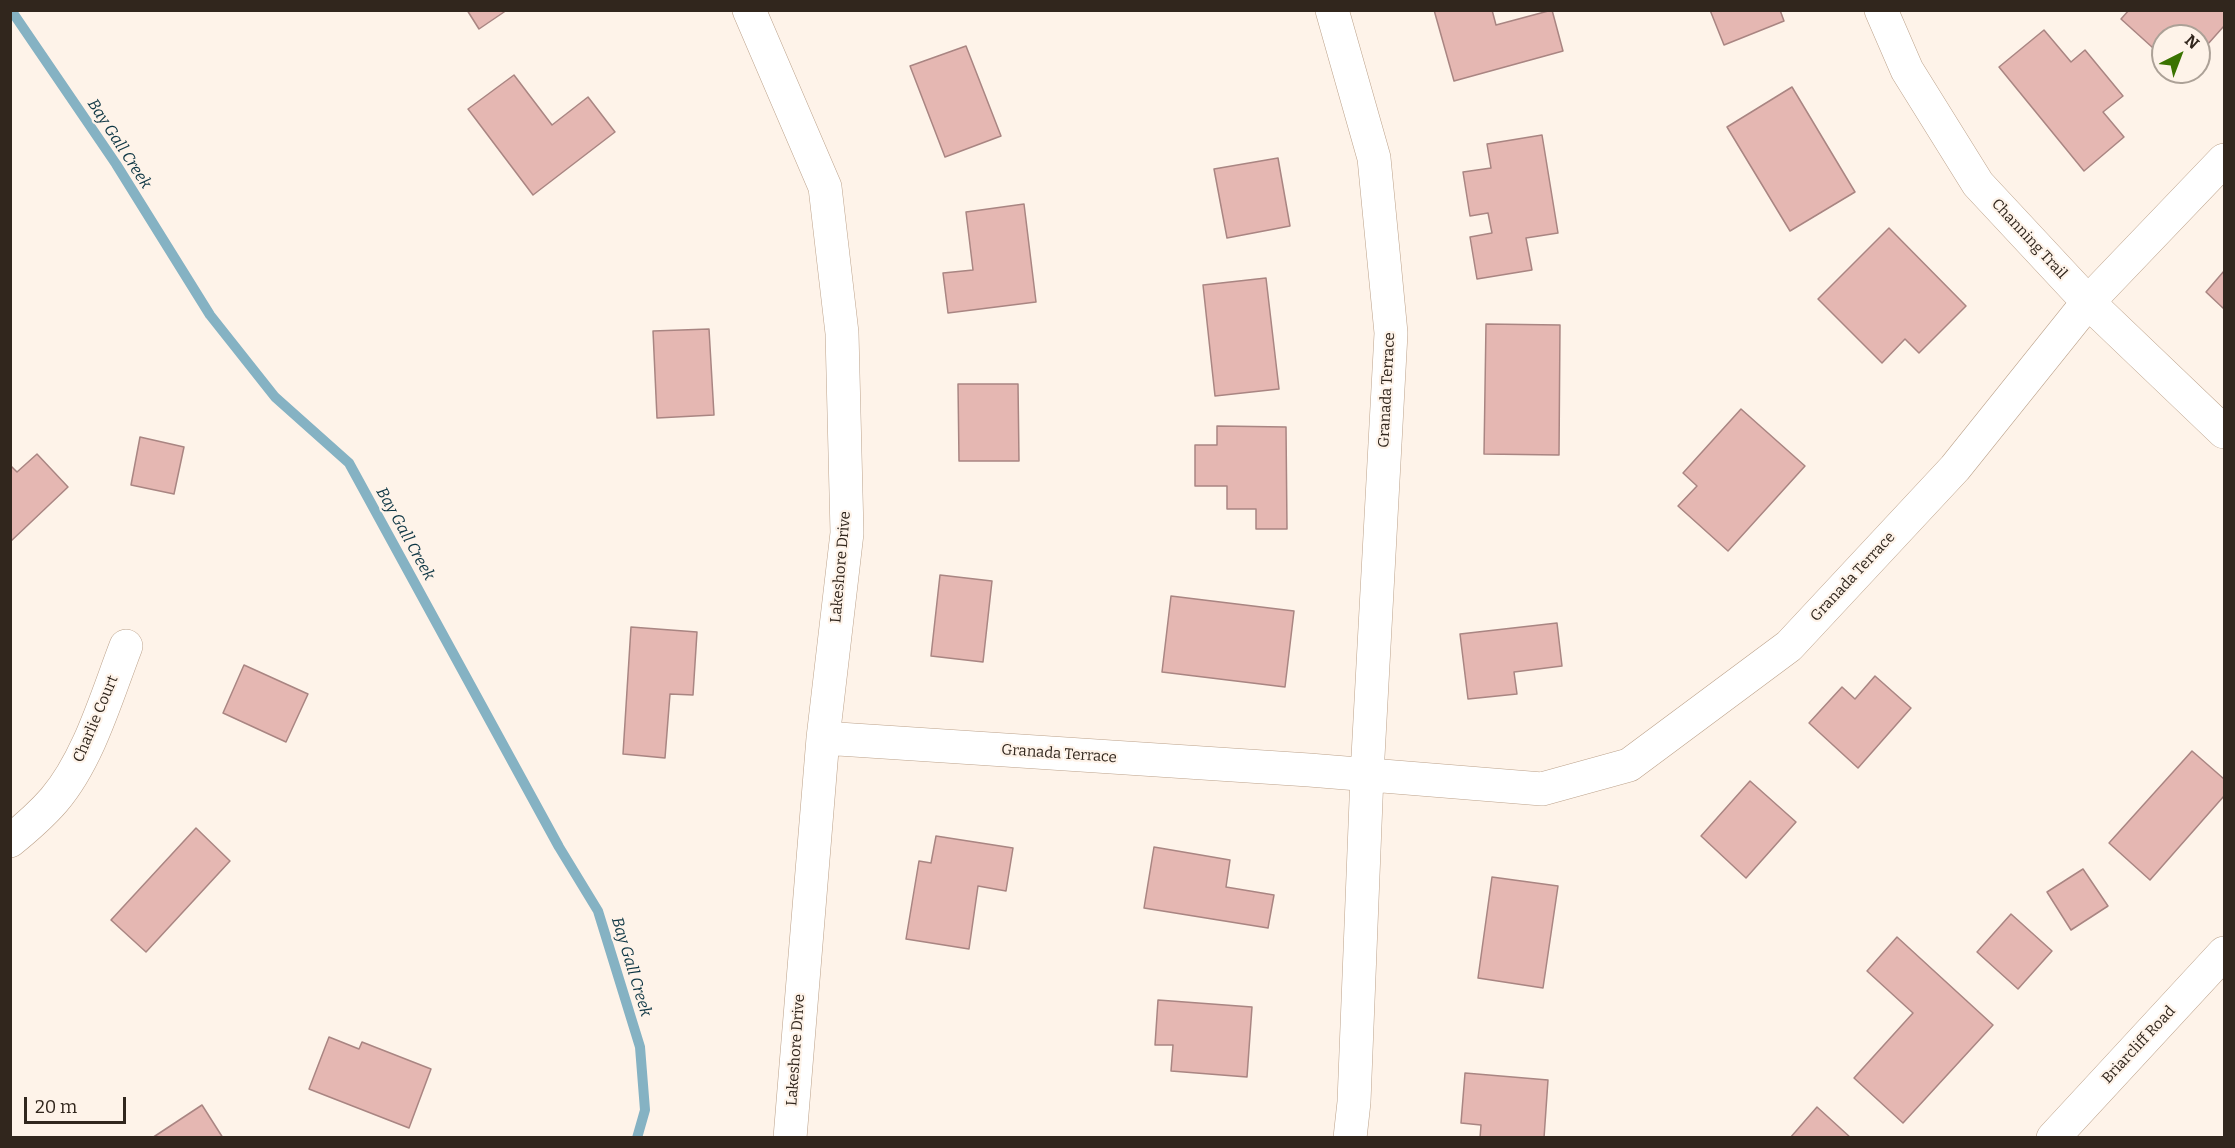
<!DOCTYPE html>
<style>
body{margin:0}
#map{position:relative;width:2235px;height:1148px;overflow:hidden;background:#fef3e9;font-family:Bitter,serif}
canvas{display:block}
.frame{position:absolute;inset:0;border:12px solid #31261d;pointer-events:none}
.north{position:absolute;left:2151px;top:24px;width:60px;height:60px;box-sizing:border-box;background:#fef3e9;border:2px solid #aca197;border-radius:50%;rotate:42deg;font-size:16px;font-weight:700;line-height:24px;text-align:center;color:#31261d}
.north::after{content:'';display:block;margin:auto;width:21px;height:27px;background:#3a7301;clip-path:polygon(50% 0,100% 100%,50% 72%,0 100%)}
.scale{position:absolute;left:24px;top:1097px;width:102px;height:27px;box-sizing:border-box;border:3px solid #31261d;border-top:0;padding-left:8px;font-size:18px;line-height:21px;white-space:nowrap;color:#31261d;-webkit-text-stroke:4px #fef3e9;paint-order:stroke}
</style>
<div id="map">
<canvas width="2235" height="1148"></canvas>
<div class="frame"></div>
<div class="north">N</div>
<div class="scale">20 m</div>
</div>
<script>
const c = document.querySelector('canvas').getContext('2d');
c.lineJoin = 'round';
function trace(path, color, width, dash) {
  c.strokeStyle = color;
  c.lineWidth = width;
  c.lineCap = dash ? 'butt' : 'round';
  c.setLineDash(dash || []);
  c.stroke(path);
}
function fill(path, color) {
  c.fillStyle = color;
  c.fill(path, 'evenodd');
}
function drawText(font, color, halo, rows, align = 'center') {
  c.font = font + ' Bitter,serif';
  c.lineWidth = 4.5;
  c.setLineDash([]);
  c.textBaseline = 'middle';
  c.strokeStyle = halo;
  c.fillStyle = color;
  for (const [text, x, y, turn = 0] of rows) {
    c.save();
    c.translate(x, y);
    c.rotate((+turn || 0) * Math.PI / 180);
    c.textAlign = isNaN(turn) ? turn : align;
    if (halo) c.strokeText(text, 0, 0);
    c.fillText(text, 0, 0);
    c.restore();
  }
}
const stream = new Path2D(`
 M 11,10 L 116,164 L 210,315 L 275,397 L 349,463 L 559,847 L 598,911 L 640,1047 L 645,1110 L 637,1138`);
const building = new Path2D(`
 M 467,10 L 507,10 L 479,29 Z
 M 1434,10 L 1492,10 L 1496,25 L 1552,10 L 1563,51 L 1454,81 Z
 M 1710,10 L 1780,10 L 1784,21 L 1724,45 Z
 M 2129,10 L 2224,10 L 2224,26 L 2199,54 L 2199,36 L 2163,36 L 2163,57 L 2121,19 Z
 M 2044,30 L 2071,62 L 2085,50 L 2123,96 L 2103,112 L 2124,137 L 2084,171 L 1999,67 Z
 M 966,46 L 1001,136 L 945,157 L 910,66 Z
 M 514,75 L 552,125 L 588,97 L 615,132 L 533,195 L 468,109 Z
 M 1792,87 L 1855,192 L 1790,231 L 1727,127 Z
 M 1542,135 L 1558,233 L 1526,238 L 1532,270 L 1477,279 L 1470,237 L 1492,233 L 1488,213 L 1470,216 L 1463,172 L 1491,168 L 1487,144 Z
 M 1278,158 L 1290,226 L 1227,238 L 1214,169 Z
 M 1024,204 L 1036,302 L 948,313 L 943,273 L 973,270 L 966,212 Z
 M 1889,228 L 1966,306 L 1919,353 L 1905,339 L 1882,363 L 1818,299 Z
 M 2224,271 L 2224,309 L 2206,292 Z
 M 1266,278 L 1279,389 L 1215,396 L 1203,285 Z
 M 1486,324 L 1560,325 L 1559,455 L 1484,454 Z
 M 709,329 L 714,415 L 657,418 L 653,331 Z
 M 958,384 L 1018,384 L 1019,461 L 959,461 Z
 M 1741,409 L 1805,466 L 1728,551 L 1678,506 L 1697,486 L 1683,473 Z
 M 1217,426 L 1286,427 L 1287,529 L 1256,529 L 1256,509 L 1227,509 L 1227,486 L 1195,486 L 1195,445 L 1217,445 Z
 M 140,437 L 184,447 L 174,494 L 131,485 Z
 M 37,454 L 68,487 L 10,542 L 10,465 L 17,472 Z
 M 940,575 L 992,581 L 983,662 L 931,656 Z
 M 1171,596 L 1294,611 L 1285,687 L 1162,672 Z
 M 1557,623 L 1562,666 L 1514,672 L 1517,694 L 1468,699 L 1460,634 Z
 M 631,627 L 697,632 L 693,695 L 670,694 L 665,758 L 623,754 Z
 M 244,665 L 308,694 L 286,742 L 223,713 Z
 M 1875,676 L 1911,708 L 1858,768 L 1809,723 L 1842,687 L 1855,699 Z
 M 2192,751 L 2224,779 L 2224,796 L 2150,880 L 2109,843 Z
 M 1750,781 L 1796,822 L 1746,878 L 1701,836 Z
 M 196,828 L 230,861 L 146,952 L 111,920 Z
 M 936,836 L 1013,848 L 1006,891 L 978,886 L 969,949 L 906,939 L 919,861 L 931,863 Z
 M 1154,847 L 1230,860 L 1226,887 L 1274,895 L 1268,928 L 1144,908 Z
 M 2083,869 L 2108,906 L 2071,930 L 2047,892 Z
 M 1492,877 L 1558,886 L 1543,988 L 1478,978 Z
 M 2011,914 L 2052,951 L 2018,989 L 1977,952 Z
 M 1897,937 L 1993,1025 L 1903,1123 L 1854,1078 L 1913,1013 L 1867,971 Z
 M 1158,1000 L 1252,1007 L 1247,1077 L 1171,1071 L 1173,1045 L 1155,1045 Z
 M 329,1037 L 359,1049 L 362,1042 L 431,1069 L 409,1128 L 309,1089 Z
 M 1465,1073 L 1548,1080 L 1544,1138 L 1480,1138 L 1481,1125 L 1461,1123 Z
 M 202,1105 L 223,1138 L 152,1138 Z
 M 1817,1107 L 1851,1138 L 1790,1138 Z`);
const minor = new Path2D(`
 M 749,10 L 825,187 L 842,333 L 847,533 L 823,738 L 790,1138
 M 1332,10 L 1374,158 L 1391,333 L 1367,775 L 1354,1102 L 1350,1138
 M 1881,10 L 1907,70 L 1978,184 L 2088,302 L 2224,432
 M 823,738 L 1309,770 L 1542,789 L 1629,765 L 1789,646 L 1955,468 L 2088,302 L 2224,160
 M 10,841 C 26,828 41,815 54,800 C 89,759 107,695 126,646
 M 2053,1138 L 2224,953`);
const streetNames = [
 ["Channing Trail",2029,239,47],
 ["Granada Terrace",1387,390,-87],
 ["Lakeshore Drive",841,567,-85],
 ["Granada Terrace",1853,577,-47],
 ["Charlie Court",96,719,-67],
 ["Granada Terrace",1059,754,4],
 ["Briarcliff Road",2139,1045,-47],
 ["Lakeshore Drive",796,1050,-86]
];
const waterNames = [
 ["Bay Gall Creek",119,144,57],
 ["Bay Gall Creek",405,534,61],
 ["Bay Gall Creek",631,967,73]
];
trace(stream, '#85b2c3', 10);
fill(building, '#e5b7b2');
trace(building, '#a98582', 1.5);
trace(minor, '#bca28b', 34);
trace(minor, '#fff', 33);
drawText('15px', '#31261d', '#fef3e9', streetNames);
drawText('italic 16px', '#0c3543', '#fef3e9', waterNames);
</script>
